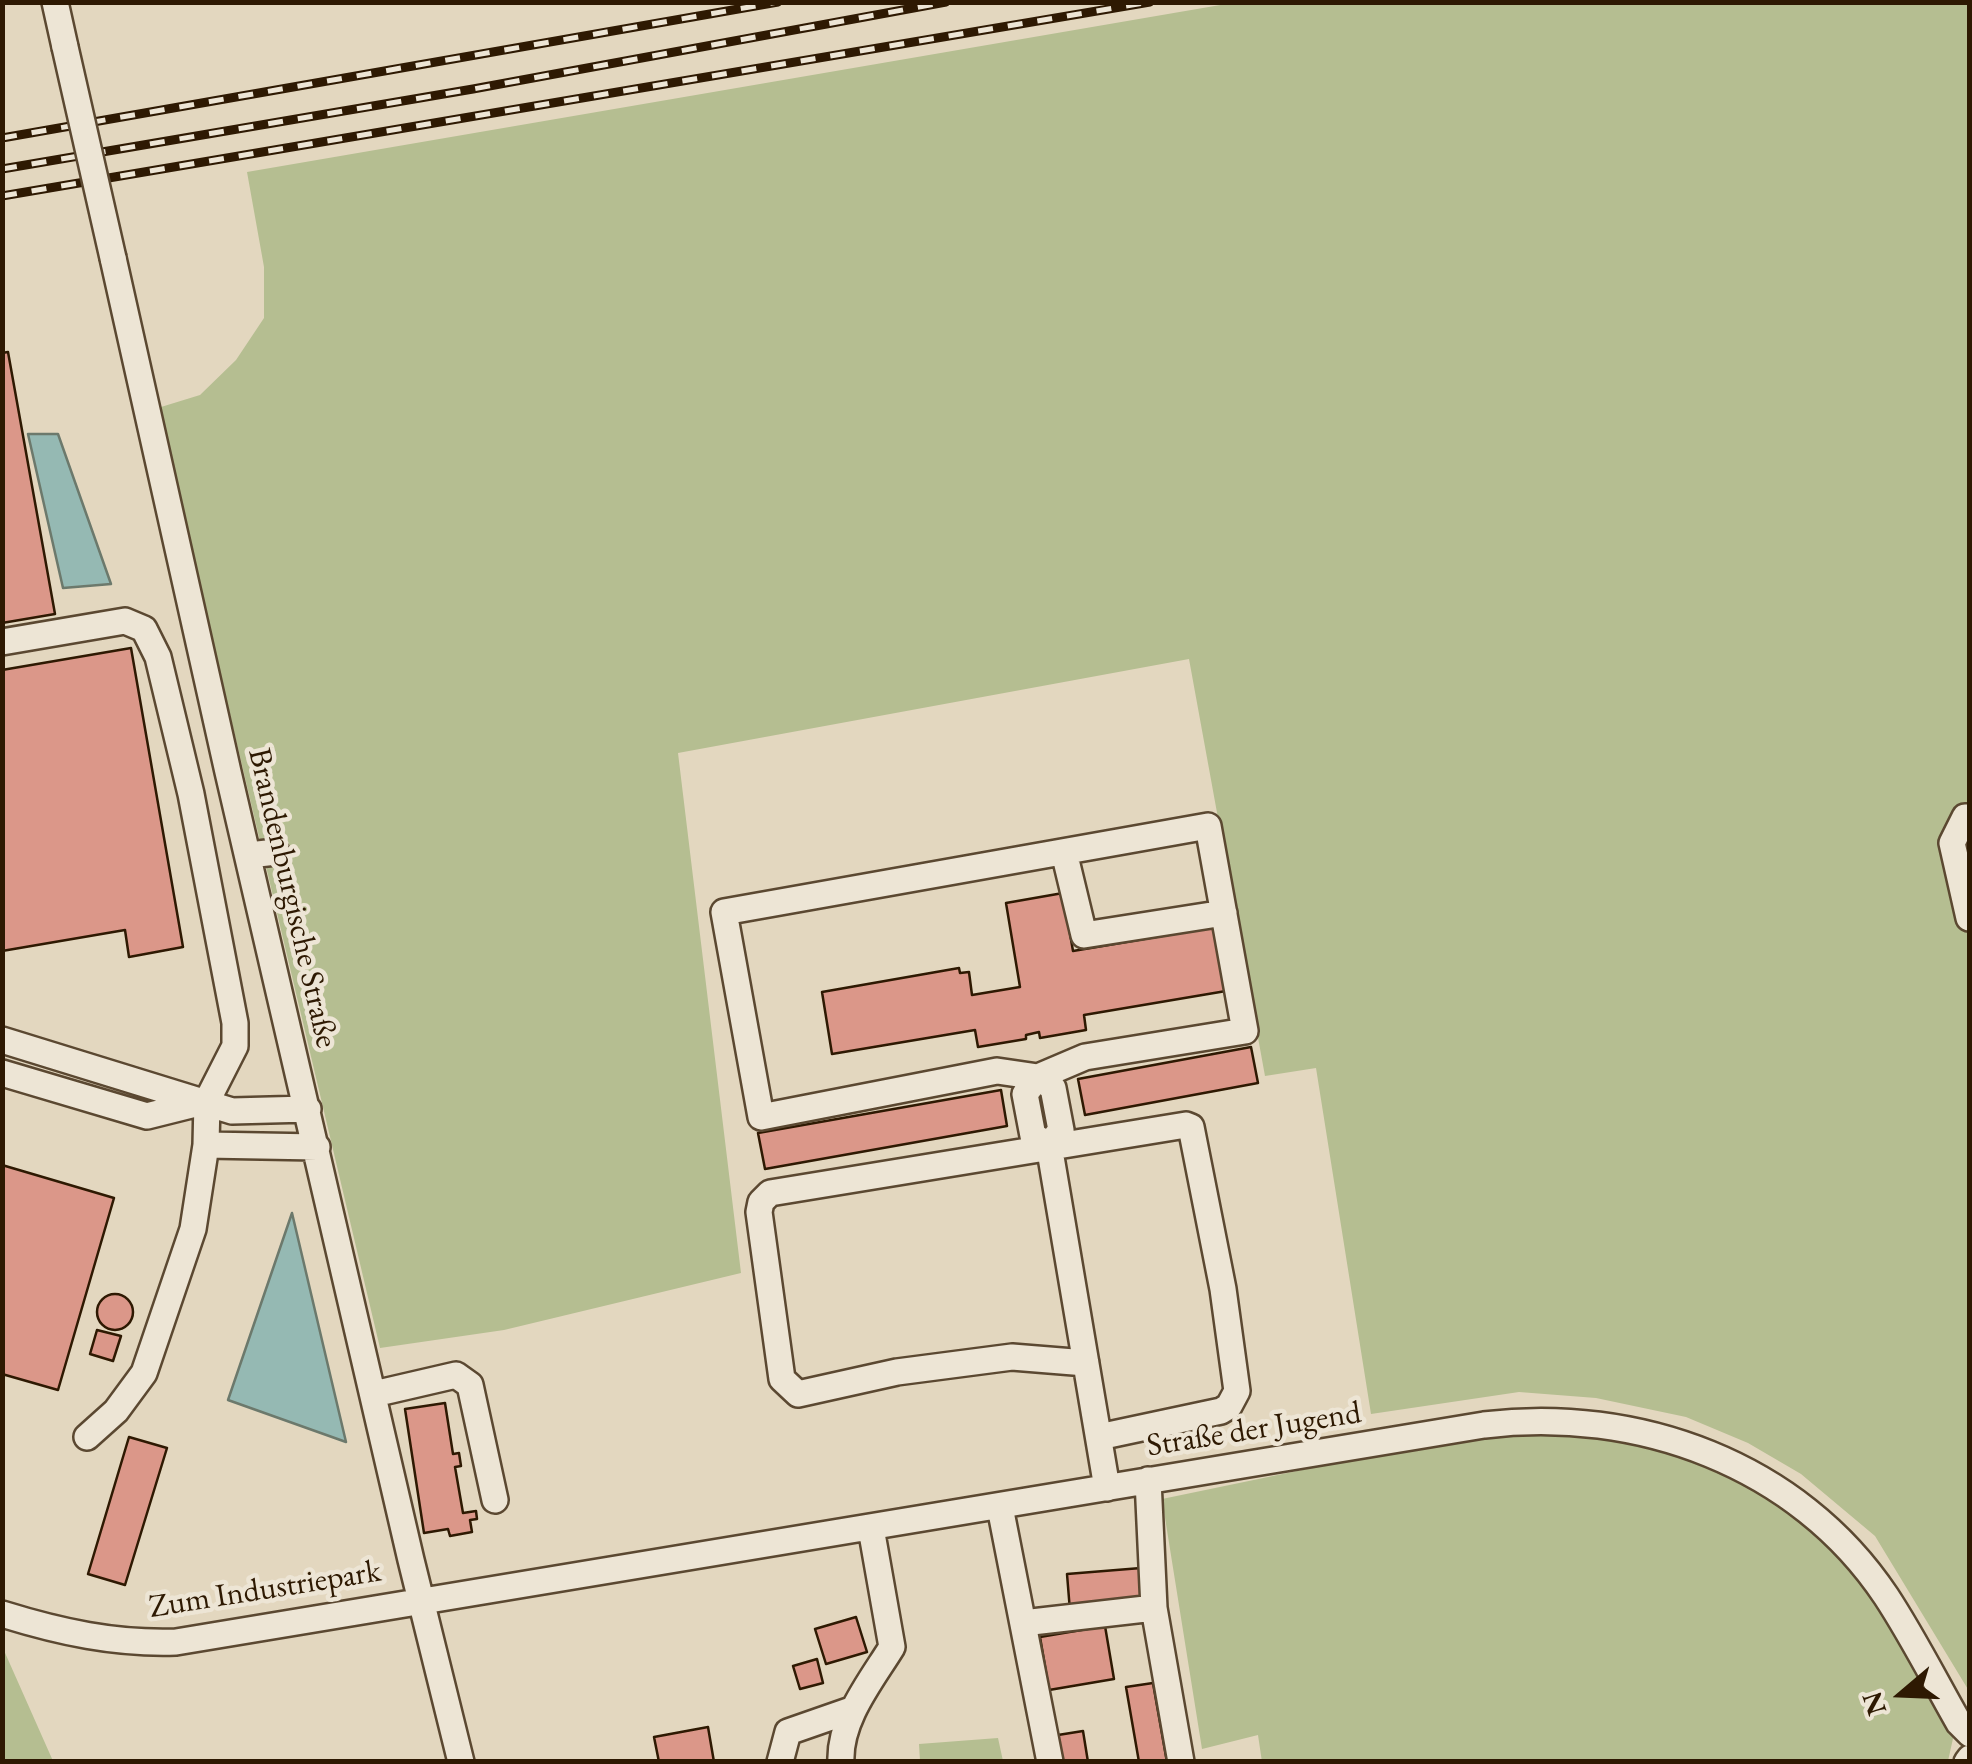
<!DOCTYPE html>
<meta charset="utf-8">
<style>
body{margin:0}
#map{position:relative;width:1972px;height:1764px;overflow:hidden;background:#e3d7bf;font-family:"EB Garamond",serif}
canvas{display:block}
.frame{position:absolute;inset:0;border:5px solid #2e1902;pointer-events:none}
.north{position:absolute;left:1852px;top:1644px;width:100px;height:100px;-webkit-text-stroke:8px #ede5d5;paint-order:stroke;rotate:251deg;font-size:28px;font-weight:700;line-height:40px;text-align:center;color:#2e1902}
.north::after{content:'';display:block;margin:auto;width:35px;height:45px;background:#2e1902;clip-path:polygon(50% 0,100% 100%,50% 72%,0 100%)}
</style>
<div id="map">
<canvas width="1972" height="1764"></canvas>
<div class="frame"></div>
<div class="north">N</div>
</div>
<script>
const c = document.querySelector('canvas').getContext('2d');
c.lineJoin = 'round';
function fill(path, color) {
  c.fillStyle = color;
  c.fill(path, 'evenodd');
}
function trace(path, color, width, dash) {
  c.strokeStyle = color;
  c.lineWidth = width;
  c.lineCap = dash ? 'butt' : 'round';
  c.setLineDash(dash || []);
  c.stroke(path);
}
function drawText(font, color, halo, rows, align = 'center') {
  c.font = font + ' "EB Garamond",serif';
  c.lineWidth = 9;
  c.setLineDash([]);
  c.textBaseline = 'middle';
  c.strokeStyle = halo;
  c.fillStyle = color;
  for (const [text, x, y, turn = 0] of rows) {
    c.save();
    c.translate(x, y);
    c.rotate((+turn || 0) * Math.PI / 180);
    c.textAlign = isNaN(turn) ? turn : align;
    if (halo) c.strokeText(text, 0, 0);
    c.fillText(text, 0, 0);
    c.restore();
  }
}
const green = new Path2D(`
 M 1232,3 L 1969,3 L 1969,1691 L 1875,1536 L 1801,1474 L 1748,1443 L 1686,1417 L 1596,1398 L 1519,1392 L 1371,1414 L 1316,1068 L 1265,1076 L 1189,659 L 678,753 L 741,1273 L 504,1330 L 380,1348 L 193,558 L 161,407 L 200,395 L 236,360 L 264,318 L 264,267 L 247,172 Z
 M 1601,1430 L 1722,1469 L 1813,1525 L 1863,1581 L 1954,1734 L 1948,1761 L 1262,1762 L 1258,1735 L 1202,1749 L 1162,1499 L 1485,1432 Z
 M 2,1646 L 53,1761 L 3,1761 Z
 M 998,1738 L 1003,1761 L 920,1761 L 919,1744 Z`);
const water = new Path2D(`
 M 28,434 L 58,434 L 111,584 L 63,588 Z
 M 292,1213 L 346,1442 L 228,1400 Z`);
const building = new Path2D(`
 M 8,352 L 55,614 L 2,623 L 2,353 Z
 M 131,648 L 183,947 L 129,957 L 125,930 L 2,951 L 2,670 Z
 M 1063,893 L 1073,951 L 1215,927 L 1226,991 L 1084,1015 L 1086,1030 L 1040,1038 L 1039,1032 L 1026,1035 L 1026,1039 L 978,1047 L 975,1030 L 832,1054 L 822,992 L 959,968 L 960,973 L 969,972 L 972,995 L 1020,987 L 1006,903 Z
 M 1251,1047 L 1258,1083 L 1085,1115 L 1078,1079 Z
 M 1001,1090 L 1007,1126 L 765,1169 L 758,1133 Z
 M 2,1165 L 114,1198 L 58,1390 L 2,1374 Z
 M97 1312a18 18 0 1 1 36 0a18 18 0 1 1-36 0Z
 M 97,1330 L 121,1336 L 113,1361 L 90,1354 Z
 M 445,1403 L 453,1454 L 459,1453 L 461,1466 L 455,1467 L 463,1513 L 476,1511 L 477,1519 L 470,1520 L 472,1532 L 450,1536 L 448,1529 L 424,1533 L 405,1409 Z
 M 129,1437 L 167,1448 L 125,1585 L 88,1574 Z
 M 1141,1568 L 1144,1605 L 1070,1611 L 1067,1574 Z
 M 856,1617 L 867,1652 L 826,1664 L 815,1629 Z
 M 1105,1626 L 1114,1679 L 1049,1690 L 1040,1637 Z
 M 817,1659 L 823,1683 L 800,1689 L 793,1666 Z
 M 1153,1683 L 1167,1762 L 1139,1762 L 1126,1687 Z
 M 708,1727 L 714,1762 L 659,1762 L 654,1737 Z
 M 1083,1731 L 1088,1762 L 1063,1762 L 1058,1735 Z`);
const minor = new Path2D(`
 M 55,2 L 65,47
 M 113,258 L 228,772 L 411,1560 L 461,1762
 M 2,642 L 125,621 L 144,629 L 158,657 L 191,794 L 235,1023 L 235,1046 L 207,1101 L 206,1145 L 193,1229 L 144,1373 L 116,1411 L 87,1437
 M 1208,826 L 1245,1031 L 1085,1057 L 1038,1077 L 997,1071 L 761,1117 L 724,912 Z
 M 1064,852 L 1084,935 L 1224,913
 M 249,855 L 276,852
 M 1969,918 L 1952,843 L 1965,817 L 1970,817
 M 2,1040 L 232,1111 L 308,1109
 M 2,1073 L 147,1116 L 207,1101
 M 206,1145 L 317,1147
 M 1049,1145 L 1033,1136 L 1025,1094 L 1038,1077 L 1053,1088 L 1061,1130 L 1049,1145 L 1107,1488
 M 1086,1363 L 1012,1357 L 897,1372 L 798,1394 L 782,1379 L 759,1212 L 761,1202 L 770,1193 L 1186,1125 L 1191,1127 L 1223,1289 L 1237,1391 L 1229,1406 L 1221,1411 L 1099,1437
 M 374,1394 L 456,1375 L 470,1385 L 495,1500
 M 1148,1480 L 1154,1608 L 1181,1762
 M 1000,1507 L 1050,1762
 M 2,1614 C 60,1632 115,1644 176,1642 L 1484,1425 C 1637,1406 1798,1464 1886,1596 C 1913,1637 1935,1681 1959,1723 L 1970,1734
 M 1023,1623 L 1154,1608
 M 780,1762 L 788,1732 L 854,1709
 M 841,1762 C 839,1720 871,1681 892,1647 L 871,1528
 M 1967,1762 L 1970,1758`);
const rail = new Path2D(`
 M 2,138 L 778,2
 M 2,169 L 473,89 L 946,2
 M 2,196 L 1150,2`);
const minorBridge = new Path2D(`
 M 65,47 L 113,258`);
const streetNames = [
 ["Brandenburgische Straße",292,898,77],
 ["Straße der Jugend",1254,1430,-9],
 ["Zum Industriepark",265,1590,-9]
];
fill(green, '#b5be91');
fill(water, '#95b9b3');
trace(water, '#6c796c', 2.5);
fill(building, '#db9789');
trace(building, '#2e1902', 2.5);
trace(minor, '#5b4831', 30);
trace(minor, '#ede5d5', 25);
trace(rail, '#2e1902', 9);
trace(rail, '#ede5d5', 5, [15]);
trace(minorBridge, '#5b4831', 30, []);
trace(minorBridge, '#ede5d5', 25);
drawText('32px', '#2e1902', '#ede5d5', streetNames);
</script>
